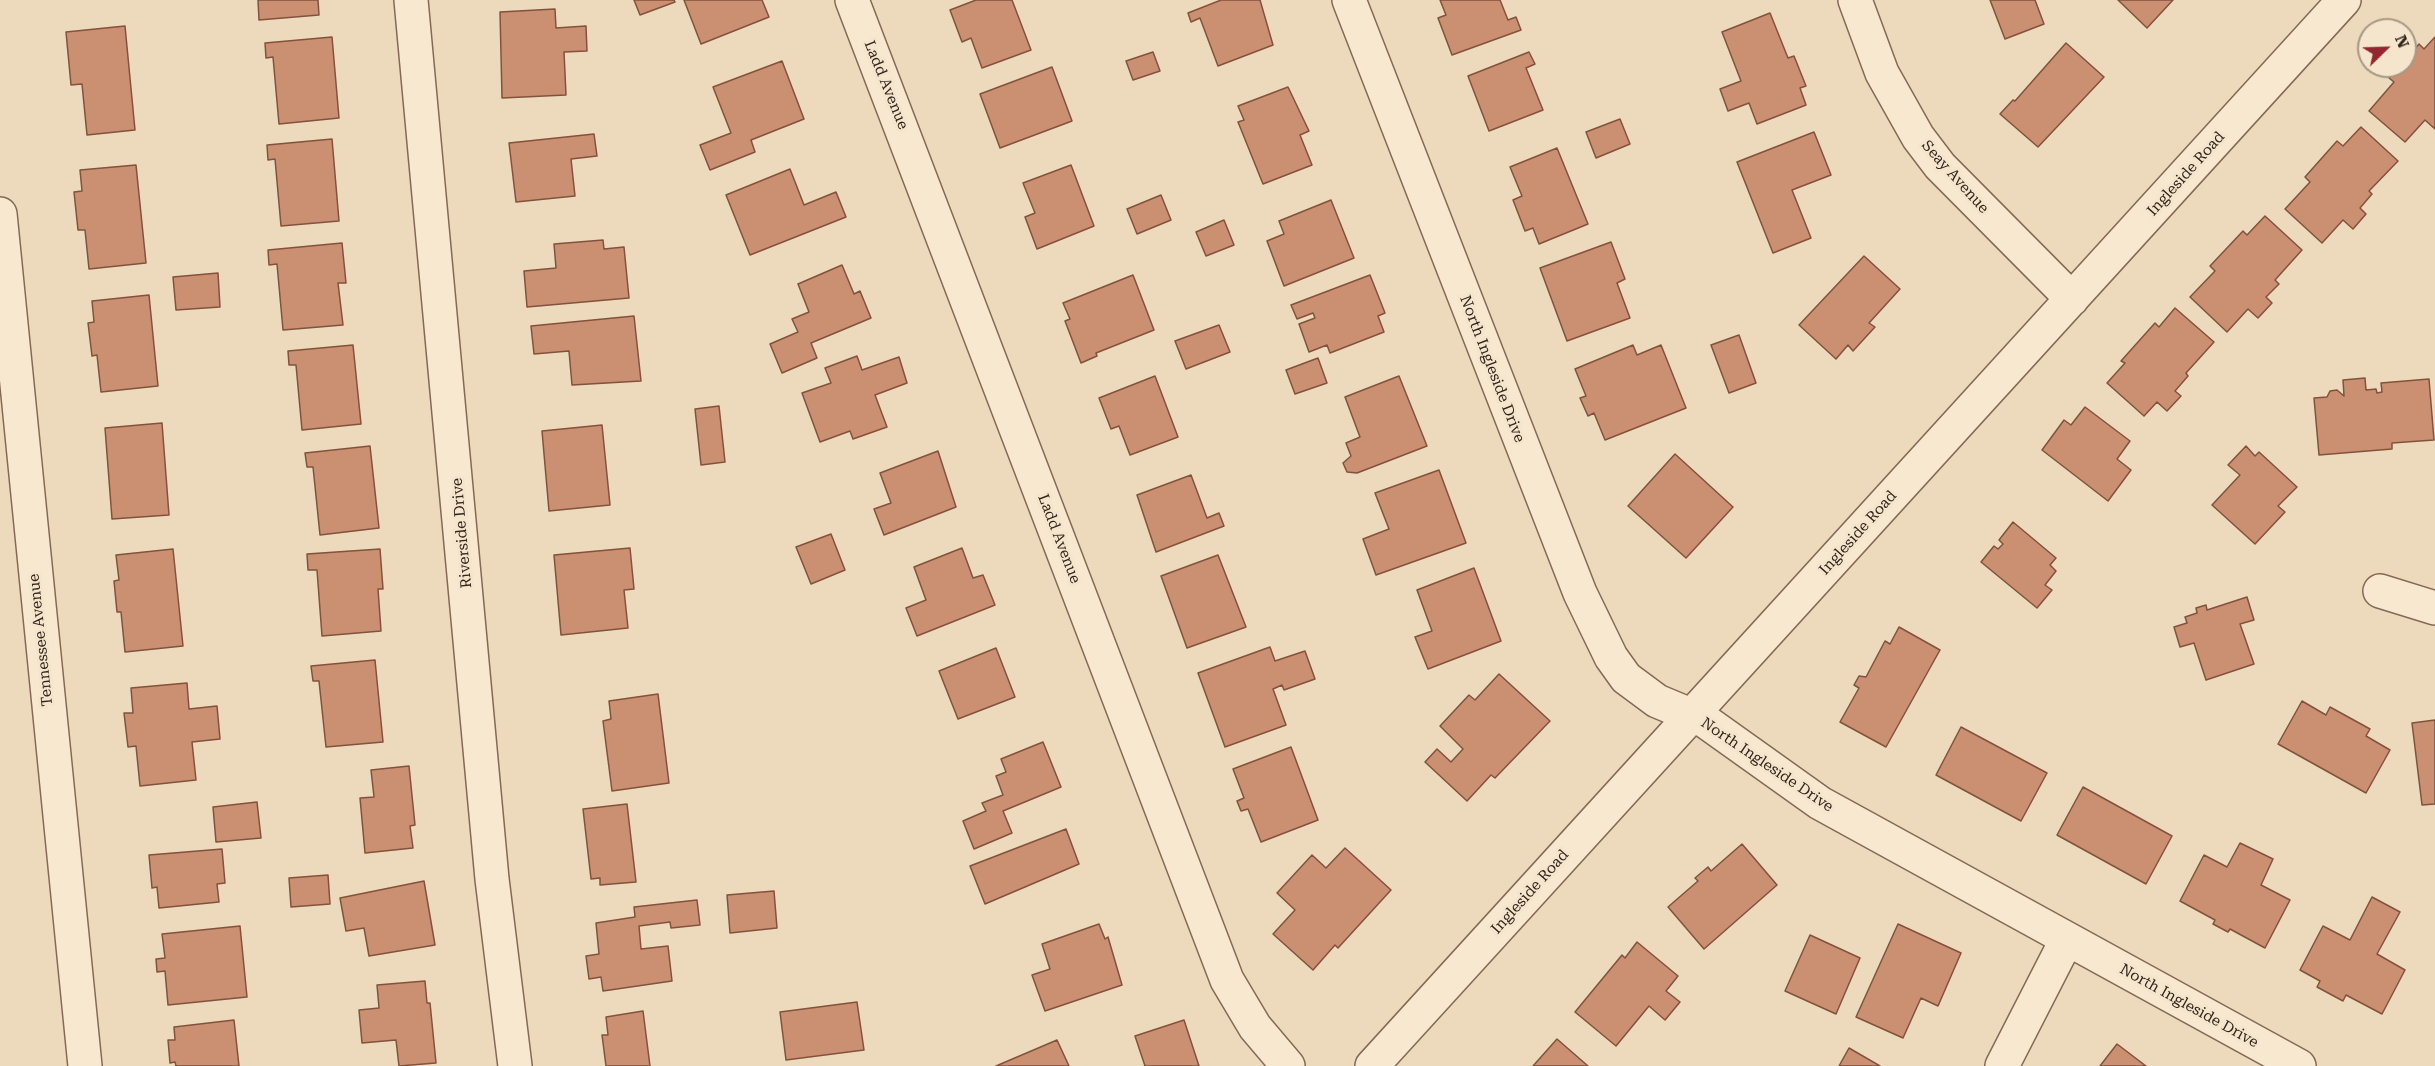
<!DOCTYPE html>
<style>
body{margin:0}
#map{position:relative;width:2435px;height:1066px;overflow:hidden;background:#eddabc;font-family:"Roboto Serif",serif}
canvas{display:block}
.north{position:absolute;left:2357px;top:18px;width:60px;height:60px;box-sizing:border-box;background:#f4e5cc;border:2px solid #a79885;border-radius:50%;rotate:67deg;font-size:16px;font-weight:700;line-height:24px;text-align:center;color:#33241b}
.north::after{content:'';display:block;margin:auto;width:21px;height:27px;background:#922731;clip-path:polygon(50% 0,100% 100%,50% 72%,0 100%)}
</style>
<div id="map">
<canvas width="2435" height="1066"></canvas>
<div class="north">N</div>
</div>
<script>
const c = document.querySelector('canvas').getContext('2d');
c.lineJoin = 'round';
function fill(path, color) {
  c.fillStyle = color;
  c.fill(path, 'evenodd');
}
function trace(path, color, width, dash) {
  c.strokeStyle = color;
  c.lineWidth = width;
  c.lineCap = dash ? 'butt' : 'round';
  c.setLineDash(dash || []);
  c.stroke(path);
}
function drawText(font, color, halo, rows, align = 'center') {
  c.font = font + ' "Roboto Serif",serif';
  c.lineWidth = 6;
  c.setLineDash([]);
  c.textBaseline = 'middle';
  c.strokeStyle = halo;
  c.fillStyle = color;
  for (const [text, x, y, turn = 0] of rows) {
    c.save();
    c.translate(x, y);
    c.rotate((+turn || 0) * Math.PI / 180);
    c.textAlign = isNaN(turn) ? turn : align;
    if (halo) c.strokeText(text, 0, 0);
    c.fillText(text, 0, 0);
    c.restore();
  }
}
const building = new Path2D(`
 M 258,0 L 318,0 L 319,15 L 259,20 Z
 M 634,0 L 674,0 L 675,2 L 640,15 Z
 M 684,0 L 762,0 L 769,17 L 701,44 Z
 M 976,0 L 1012,0 L 1031,50 L 982,68 L 971,38 L 962,42 L 950,10 Z
 M 1221,0 L 1260,0 L 1273,45 L 1218,66 L 1200,18 L 1191,22 L 1188,13 Z
 M 1440,0 L 1500,0 L 1508,20 L 1516,17 L 1521,30 L 1452,55 L 1438,18 L 1446,15 Z
 M 1990,0 L 2035,0 L 2044,24 L 2005,39 Z
 M 2118,0 L 2173,0 L 2147,28 Z
 M 555,9 L 556,28 L 586,26 L 587,51 L 564,52 L 566,95 L 502,98 L 500,12 Z
 M 1770,13 L 1788,58 L 1794,56 L 1806,86 L 1800,88 L 1806,105 L 1757,124 L 1749,103 L 1728,111 L 1720,89 L 1741,81 L 1722,32 Z
 M 125,26 L 135,130 L 87,135 L 82,84 L 71,85 L 66,32 Z
 M 332,37 L 339,118 L 279,124 L 273,57 L 266,58 L 265,43 Z
 M 2435,37 L 2435,129 L 2425,120 L 2405,142 L 2369,111 L 2394,82 L 2389,78 L 2400,66 L 2405,66 L 2405,60 L 2419,44 L 2424,49 Z
 M 2066,43 L 2104,77 L 2038,147 L 2000,114 L 2013,100 L 2015,101 Z
 M 1153,52 L 1160,71 L 1133,80 L 1126,61 Z
 M 1529,52 L 1535,64 L 1526,68 L 1543,110 L 1489,131 L 1468,76 Z
 M 782,61 L 804,119 L 751,140 L 755,152 L 710,170 L 700,145 L 731,133 L 713,87 Z
 M 1052,67 L 1072,121 L 1000,148 L 980,94 Z
 M 1288,87 L 1309,131 L 1300,135 L 1312,165 L 1263,184 L 1238,122 L 1244,120 L 1238,106 Z
 M 1620,119 L 1630,144 L 1596,158 L 1586,132 Z
 M 2361,127 L 2398,161 L 2369,191 L 2372,194 L 2360,208 L 2366,214 L 2353,229 L 2343,220 L 2322,243 L 2285,209 L 2310,182 L 2305,177 L 2337,141 L 2343,146 Z
 M 1814,132 L 1831,175 L 1792,190 L 1811,238 L 1773,253 L 1737,162 Z
 M 594,134 L 597,156 L 571,159 L 575,196 L 516,202 L 509,143 Z
 M 332,139 L 339,221 L 281,226 L 275,159 L 268,160 L 267,145 Z
 M 1557,148 L 1588,224 L 1539,244 L 1533,228 L 1525,231 L 1513,200 L 1522,196 L 1510,167 Z
 M 136,165 L 146,263 L 89,269 L 85,230 L 78,230 L 74,192 L 82,191 L 80,170 Z
 M 1071,165 L 1094,226 L 1037,249 L 1025,217 L 1035,213 L 1023,183 Z
 M 790,169 L 804,205 L 836,192 L 846,217 L 750,255 L 726,195 Z
 M 1161,195 L 1171,220 L 1137,234 L 1127,209 Z
 M 1331,200 L 1354,258 L 1284,286 L 1267,241 L 1284,234 L 1279,221 Z
 M 2265,216 L 2302,250 L 2275,280 L 2279,284 L 2266,297 L 2272,303 L 2258,318 L 2248,309 L 2227,332 L 2190,297 L 2215,271 L 2210,266 L 2243,231 L 2247,235 Z
 M 1224,220 L 1234,245 L 1206,256 L 1196,232 Z
 M 603,240 L 604,249 L 624,247 L 629,298 L 527,307 L 524,271 L 556,268 L 554,244 Z
 M 1611,242 L 1625,279 L 1617,283 L 1630,318 L 1567,341 L 1540,268 Z
 M 342,243 L 346,283 L 338,283 L 343,325 L 283,330 L 277,264 L 269,265 L 268,250 Z
 M 1864,256 L 1900,289 L 1869,323 L 1875,327 L 1853,351 L 1848,345 L 1836,359 L 1799,325 Z
 M 842,265 L 854,294 L 860,291 L 871,318 L 811,343 L 817,358 L 782,373 L 770,344 L 798,332 L 792,319 L 809,312 L 798,284 Z
 M 218,273 L 220,307 L 176,310 L 173,277 Z
 M 1133,275 L 1154,330 L 1096,353 L 1097,356 L 1081,363 L 1065,321 L 1070,319 L 1063,303 Z
 M 1370,275 L 1385,313 L 1378,316 L 1384,332 L 1330,353 L 1327,345 L 1309,352 L 1299,324 L 1315,318 L 1313,313 L 1297,319 L 1291,305 Z
 M 149,295 L 158,386 L 101,392 L 97,355 L 92,356 L 88,323 L 94,322 L 92,301 Z
 M 2175,308 L 2214,342 L 2186,373 L 2188,376 L 2175,391 L 2181,396 L 2167,411 L 2157,402 L 2144,416 L 2107,383 L 2125,363 L 2121,361 L 2155,323 L 2159,327 Z
 M 634,316 L 641,381 L 572,385 L 569,351 L 534,354 L 531,326 Z
 M 1219,325 L 1230,352 L 1186,369 L 1175,341 Z
 M 1739,335 L 1756,383 L 1729,393 L 1711,345 Z
 M 353,345 L 361,424 L 302,430 L 296,365 L 289,365 L 288,351 Z
 M 1633,345 L 1637,355 L 1661,345 L 1686,408 L 1605,440 L 1594,413 L 1588,416 L 1580,398 L 1586,396 L 1575,369 Z
 M 857,356 L 862,370 L 899,357 L 907,383 L 875,395 L 887,427 L 853,439 L 850,431 L 820,442 L 802,393 L 831,383 L 825,368 Z
 M 1318,358 L 1327,383 L 1295,394 L 1286,370 Z
 M 1155,376 L 1178,437 L 1130,455 L 1119,426 L 1111,429 L 1099,398 Z
 M 1399,376 L 1427,446 L 1357,473 L 1347,472 L 1343,463 L 1351,456 L 1346,443 L 1360,437 L 1345,397 Z
 M 2365,378 L 2366,390 L 2376,389 L 2377,393 L 2382,392 L 2381,383 L 2429,379 L 2434,440 L 2392,443 L 2392,449 L 2319,455 L 2314,398 L 2327,397 L 2330,391 L 2337,390 L 2344,396 L 2343,380 Z
 M 719,406 L 725,462 L 701,465 L 695,409 Z
 M 2085,407 L 2130,441 L 2117,459 L 2131,470 L 2108,501 L 2042,450 L 2064,420 L 2071,425 Z
 M 162,423 L 169,515 L 112,519 L 105,428 Z
 M 602,425 L 610,505 L 549,511 L 542,431 Z
 M 370,446 L 379,528 L 320,535 L 313,467 L 307,467 L 305,453 Z
 M 2246,446 L 2255,456 L 2259,452 L 2297,487 L 2278,506 L 2285,512 L 2255,544 L 2212,505 L 2240,475 L 2228,465 Z
 M 938,451 L 956,507 L 884,535 L 874,509 L 891,503 L 880,473 Z
 M 1675,454 L 1733,507 L 1686,558 L 1628,506 Z
 M 1439,470 L 1466,543 L 1376,575 L 1363,539 L 1389,529 L 1375,493 Z
 M 1191,475 L 1207,518 L 1219,513 L 1224,526 L 1156,552 L 1137,495 Z
 M 2013,522 L 2056,558 L 2050,565 L 2056,571 L 2045,585 L 2052,590 L 2037,608 L 1981,562 L 1994,546 L 1998,549 L 2003,544 L 1999,540 Z
 M 831,534 L 845,570 L 811,584 L 796,547 Z
 M 630,548 L 634,589 L 624,590 L 628,628 L 561,635 L 554,555 Z
 M 962,548 L 973,578 L 983,575 L 995,605 L 917,636 L 906,608 L 926,600 L 914,567 Z
 M 173,549 L 183,646 L 125,652 L 121,612 L 117,612 L 114,581 L 119,580 L 116,555 Z
 M 380,549 L 383,589 L 378,589 L 381,631 L 322,636 L 317,570 L 308,570 L 307,554 Z
 M 1218,555 L 1246,627 L 1187,648 L 1161,576 Z
 M 1474,568 L 1501,641 L 1428,669 L 1415,637 L 1432,631 L 1417,590 Z
 M 2247,597 L 2254,620 L 2240,624 L 2254,664 L 2206,680 L 2194,643 L 2180,647 L 2174,627 L 2187,623 L 2185,617 L 2197,613 L 2196,608 L 2206,605 L 2207,610 Z
 M 1899,627 L 1940,650 L 1886,747 L 1840,722 L 1859,688 L 1854,685 L 1859,676 L 1866,677 L 1885,641 L 1890,644 Z
 M 1270,647 L 1275,661 L 1305,651 L 1315,679 L 1284,690 L 1282,685 L 1273,689 L 1286,725 L 1225,747 L 1198,673 Z
 M 996,648 L 1015,697 L 958,719 L 939,671 Z
 M 375,660 L 383,742 L 326,747 L 319,681 L 313,681 L 311,666 Z
 M 1499,674 L 1550,721 L 1495,778 L 1491,775 L 1467,801 L 1425,762 L 1437,749 L 1451,762 L 1463,749 L 1440,726 L 1469,695 L 1475,700 Z
 M 187,683 L 189,709 L 217,706 L 220,739 L 192,742 L 196,780 L 140,786 L 136,746 L 128,747 L 124,713 L 133,713 L 131,688 Z
 M 658,694 L 669,783 L 612,791 L 603,721 L 611,719 L 609,701 Z
 M 2302,701 L 2326,715 L 2330,707 L 2370,729 L 2366,736 L 2390,750 L 2366,793 L 2278,744 Z
 M 2435,720 L 2435,804 L 2422,805 L 2412,723 Z
 M 1961,727 L 2047,773 L 2021,821 L 1936,775 Z
 M 1043,742 L 1061,787 L 1003,811 L 1012,833 L 974,849 L 963,821 L 986,811 L 982,803 L 1003,795 L 996,776 L 1006,772 L 1001,759 Z
 M 1291,747 L 1318,820 L 1261,842 L 1248,809 L 1241,811 L 1237,801 L 1244,798 L 1233,769 Z
 M 409,766 L 415,825 L 410,826 L 413,848 L 365,853 L 360,798 L 374,797 L 371,770 Z
 M 2083,787 L 2172,836 L 2146,884 L 2057,835 Z
 M 257,802 L 261,838 L 216,842 L 213,807 Z
 M 627,804 L 636,882 L 600,885 L 600,878 L 591,879 L 583,809 Z
 M 1066,829 L 1079,864 L 985,904 L 970,866 Z
 M 2240,843 L 2273,859 L 2261,885 L 2290,900 L 2265,948 L 2230,929 L 2228,932 L 2213,924 L 2215,920 L 2180,901 L 2204,855 L 2227,867 Z
 M 1742,844 L 1777,885 L 1704,949 L 1668,907 L 1698,881 L 1695,878 L 1708,867 L 1711,871 Z
 M 1345,848 L 1391,890 L 1338,948 L 1335,945 L 1313,970 L 1273,934 L 1295,910 L 1277,893 L 1312,855 L 1326,868 Z
 M 222,849 L 225,883 L 217,884 L 219,902 L 159,908 L 157,887 L 152,888 L 149,855 Z
 M 328,875 L 330,904 L 291,907 L 289,878 Z
 M 424,881 L 435,945 L 369,956 L 364,928 L 346,931 L 340,898 Z
 M 774,891 L 777,928 L 730,933 L 727,895 Z
 M 2372,897 L 2400,912 L 2377,954 L 2405,970 L 2382,1014 L 2346,995 L 2343,1001 L 2317,987 L 2320,981 L 2300,970 L 2323,926 L 2350,940 Z
 M 697,900 L 700,925 L 671,928 L 670,922 L 639,926 L 641,949 L 668,946 L 672,981 L 603,991 L 601,977 L 589,979 L 586,956 L 599,954 L 596,923 L 635,917 L 634,907 Z
 M 1099,924 L 1105,939 L 1108,937 L 1122,985 L 1045,1011 L 1032,975 L 1050,969 L 1042,944 Z
 M 1898,924 L 1961,953 L 1938,1006 L 1921,998 L 1903,1038 L 1856,1017 Z
 M 240,926 L 247,997 L 168,1005 L 165,971 L 157,972 L 156,959 L 165,958 L 162,934 Z
 M 1810,935 L 1860,958 L 1836,1014 L 1785,991 Z
 M 1637,942 L 1678,976 L 1666,991 L 1680,1002 L 1665,1020 L 1649,1006 L 1616,1046 L 1575,1012 L 1622,955 L 1625,958 Z
 M 425,981 L 427,1003 L 430,1003 L 436,1063 L 399,1066 L 396,1040 L 362,1043 L 359,1010 L 379,1008 L 377,985 Z
 M 857,1002 L 864,1050 L 786,1060 L 780,1012 Z
 M 643,1011 L 650,1066 L 606,1066 L 602,1035 L 608,1035 L 606,1017 Z
 M 234,1020 L 239,1066 L 176,1066 L 175,1062 L 170,1063 L 168,1040 L 175,1040 L 174,1027 Z
 M 1184,1020 L 1199,1066 L 1145,1066 L 1135,1036 Z
 M 1557,1039 L 1588,1066 L 1533,1066 Z
 M 1057,1040 L 1069,1066 L 996,1066 Z
 M 2117,1044 L 2146,1066 L 2100,1066 Z
 M 1849,1048 L 1880,1066 L 1839,1066 Z`);
const minor = new Path2D(`
 M 411,0 L 492,879 L 515,1066
 M 852,0 L 1227,980 L 1255,1027 L 1288,1066
 M 1349,0 L 1580,593 L 1611,657 L 1626,678 L 1657,701 L 1705,721 L 1820,803 L 2299,1066
 M 1855,0 L 1882,73 L 1918,137 L 1940,166 L 2072,299
 M 0,214 L 85,1066
 M 2380,591 L 2435,608
 M 1372,1066 L 2344,0
 M 2002,1066 L 2067,939`);
const streetNames = [
 ["Ladd Avenue",886,85,68],
 ["Ingleside Road",2186,174,-48],
 ["Seay Avenue",1955,177,48],
 ["North Ingleside Drive",1492,369,69],
 ["Riverside Drive",462,533,-95],
 ["Ingleside Road",1858,533,-48],
 ["Ladd Avenue",1059,539,69],
 ["Tennessee Avenue",41,640,-96],
 ["North Ingleside Drive",1767,765,34],
 ["Ingleside Road",1530,892,-48],
 ["North Ingleside Drive",2189,1006,29]
];
fill(building, '#cb8f72');
trace(building, '#83523c', 1.5);
trace(minor, '#846a56', 36);
trace(minor, '#f8e8cf', 33);
drawText('15px', '#33241b', '#f4e5cc', streetNames);
</script>
